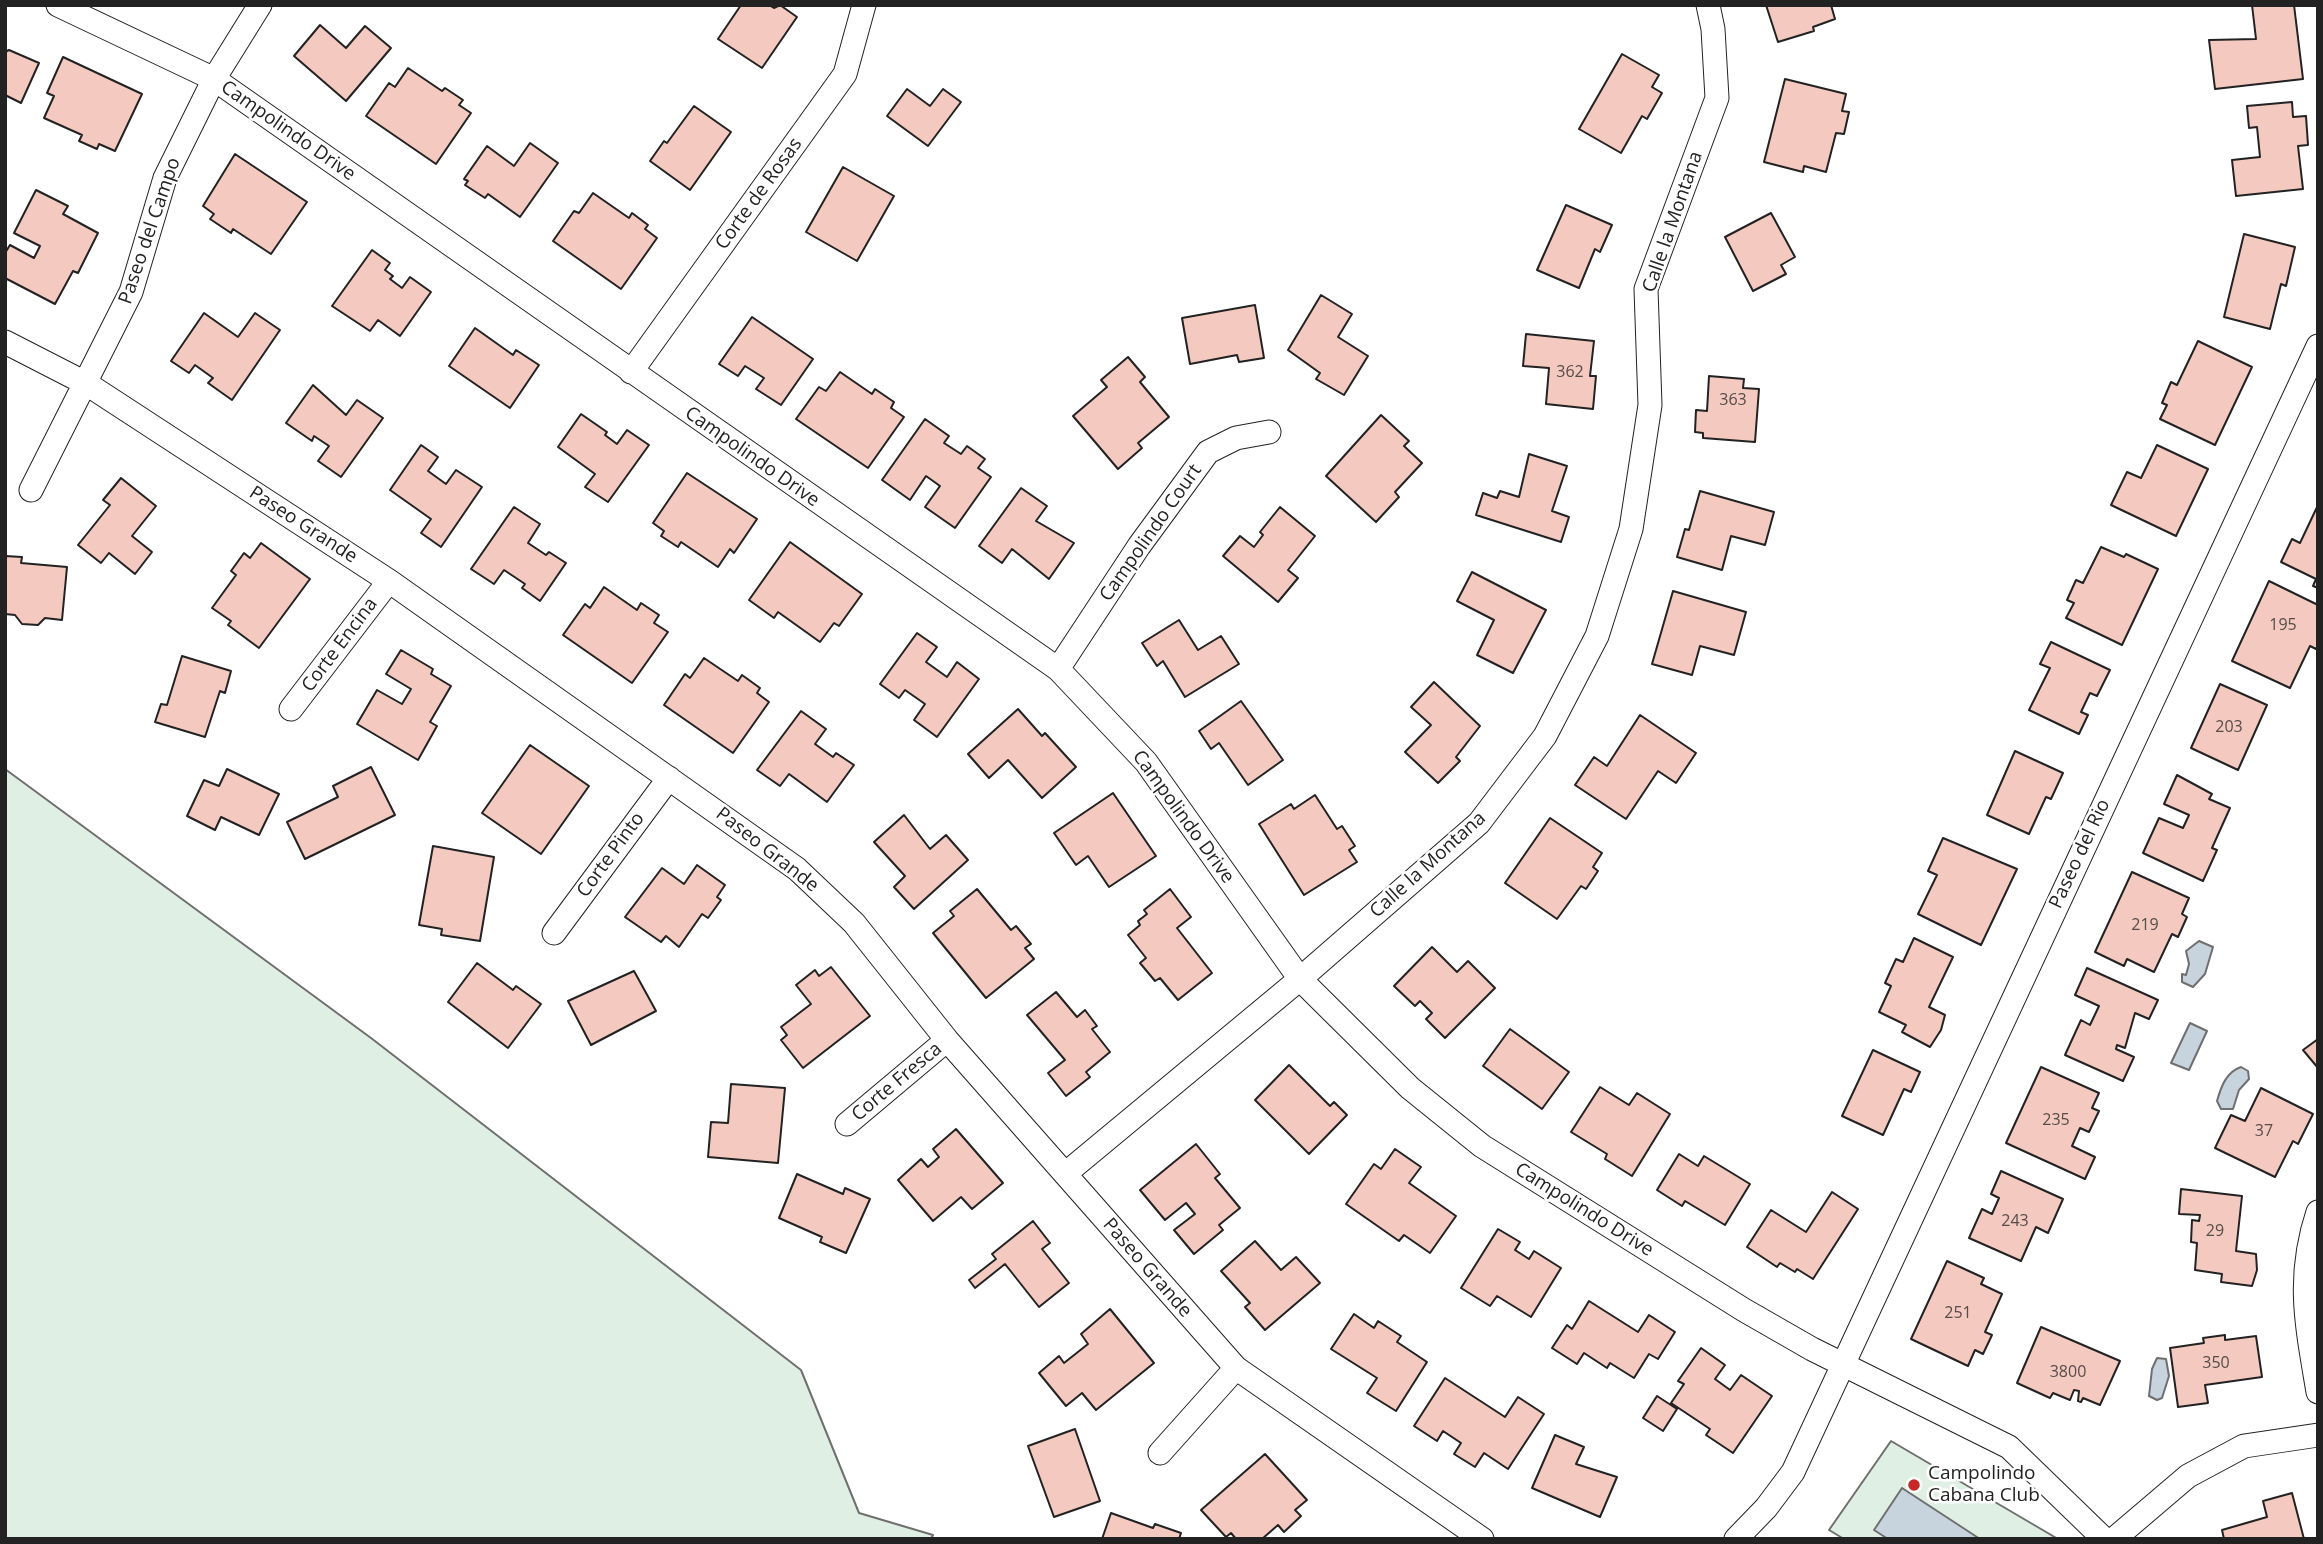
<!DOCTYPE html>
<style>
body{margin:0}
#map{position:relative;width:2323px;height:1544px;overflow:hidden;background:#fff;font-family:"Open Sans",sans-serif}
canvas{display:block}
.frame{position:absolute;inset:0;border:7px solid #222;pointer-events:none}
</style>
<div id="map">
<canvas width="2323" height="1544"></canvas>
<div class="frame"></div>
</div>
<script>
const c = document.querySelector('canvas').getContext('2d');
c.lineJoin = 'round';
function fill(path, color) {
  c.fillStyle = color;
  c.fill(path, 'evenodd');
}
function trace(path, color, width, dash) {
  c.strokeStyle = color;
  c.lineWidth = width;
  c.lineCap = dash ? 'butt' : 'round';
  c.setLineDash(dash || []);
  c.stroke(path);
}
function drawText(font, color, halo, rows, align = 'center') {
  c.font = font + ' "Open Sans",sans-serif';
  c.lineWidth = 5;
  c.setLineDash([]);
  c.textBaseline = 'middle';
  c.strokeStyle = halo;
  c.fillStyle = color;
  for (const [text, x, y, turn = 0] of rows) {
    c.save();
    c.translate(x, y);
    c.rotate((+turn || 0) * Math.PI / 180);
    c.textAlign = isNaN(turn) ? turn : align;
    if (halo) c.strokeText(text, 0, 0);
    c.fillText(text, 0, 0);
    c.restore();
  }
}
const green = new Path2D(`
 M 5,769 L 371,1038 L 801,1370 L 859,1513 L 933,1535 L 931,1539 L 5,1539 Z
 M 1891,1441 L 2058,1539 L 1844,1539 L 1829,1530 Z`);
const water = new Path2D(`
 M 2199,941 L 2213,947 L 2205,974 L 2193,987 L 2182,982 L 2182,974 L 2186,975 L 2189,964 L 2186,951 Z
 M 2190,1023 L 2207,1031 L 2189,1070 L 2171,1063 Z
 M 2241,1067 L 2248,1071 L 2249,1079 L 2239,1090 L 2233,1109 L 2221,1109 L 2217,1101 C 2221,1087 2226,1072 2241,1067 Z
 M 2157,1358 L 2166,1359 L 2169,1376 L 2162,1398 L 2157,1400 L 2149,1396 L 2152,1369 Z
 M 1902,1488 L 1980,1539 L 1888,1539 L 1874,1530 Z`);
const building = new Path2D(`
 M 741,5 L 769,5 L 774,8 L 780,5 L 797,17 L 762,68 L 718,39 Z
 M 1766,5 L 1831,5 L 1835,19 L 1813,27 L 1814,31 L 1778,42 Z
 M 2252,5 L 2294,5 L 2303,79 L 2215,89 L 2209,40 L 2256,39 Z
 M 320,25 L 346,48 L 365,26 L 391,48 L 346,101 L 294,56 Z
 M 9,50 L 39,63 L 21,103 L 5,95 L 5,52 Z
 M 1622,54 L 1659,75 L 1652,87 L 1662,93 L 1647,119 L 1642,116 L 1621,153 L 1579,129 Z
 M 63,57 L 142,94 L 115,151 L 99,144 L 97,149 L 79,141 L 82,135 L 44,118 L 54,96 L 47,93 Z
 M 408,68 L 442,91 L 445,88 L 463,100 L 459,105 L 471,113 L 436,164 L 366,116 L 389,83 L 395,87 Z
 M 1785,79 L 1846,94 L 1842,111 L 1849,112 L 1844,134 L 1836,133 L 1826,172 L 1804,166 L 1803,172 L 1764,162 Z
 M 907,89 L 930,106 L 943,89 L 961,102 L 928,146 L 887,116 Z
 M 2292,102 L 2293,117 L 2306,116 L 2308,145 L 2298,146 L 2303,189 L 2236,196 L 2232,160 L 2260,157 L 2257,127 L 2249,128 L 2247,106 Z
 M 694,106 L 731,132 L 690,190 L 650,161 L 664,141 L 667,143 Z
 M 530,143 L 558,163 L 520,217 L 488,194 L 485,198 L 465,185 L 468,181 L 464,179 L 487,146 L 514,166 Z
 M 235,154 L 307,202 L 271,254 L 233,229 L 231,233 L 210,219 L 214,214 L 203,206 Z
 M 843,167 L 894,196 L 857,261 L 806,232 Z
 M 36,190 L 68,206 L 63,214 L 98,233 L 78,273 L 73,271 L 55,304 L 5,278 L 5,253 L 10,245 L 34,258 L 40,246 L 14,233 Z
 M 593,193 L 629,218 L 632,213 L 648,225 L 645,229 L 657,238 L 621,289 L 553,241 L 574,211 L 579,213 Z
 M 1566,205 L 1612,225 L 1600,252 L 1595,249 L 1579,288 L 1537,270 Z
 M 1771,213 L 1795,257 L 1781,265 L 1786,274 L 1753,291 L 1725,237 Z
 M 2244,234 L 2295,247 L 2286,286 L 2281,284 L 2270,329 L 2224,317 Z
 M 372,250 L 390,263 L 385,270 L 393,276 L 390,279 L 402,288 L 410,277 L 431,292 L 400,336 L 378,320 L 370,331 L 332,306 Z
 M 1321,295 L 1352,314 L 1338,337 L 1368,356 L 1344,395 L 1316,379 L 1320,373 L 1288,350 Z
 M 1255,305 L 1264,358 L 1239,362 L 1237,355 L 1190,364 L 1182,318 Z
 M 204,313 L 238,337 L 255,313 L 280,330 L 232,400 L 208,383 L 213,378 L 195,365 L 189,373 L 171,361 Z
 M 752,317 L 813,359 L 781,405 L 756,389 L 764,378 L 745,366 L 738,376 L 719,364 Z
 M 475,328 L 513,355 L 516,350 L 539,365 L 510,408 L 449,366 Z
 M 1526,334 L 1594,341 L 1590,376 L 1596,376 L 1593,409 L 1546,404 L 1549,368 L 1523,366 Z
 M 2198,341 L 2252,367 L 2215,445 L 2160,419 L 2167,405 L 2162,403 L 2171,382 L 2177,385 Z
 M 1128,357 L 1145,377 L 1140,382 L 1169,417 L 1138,443 L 1142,448 L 1118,469 L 1073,416 L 1107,387 L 1101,380 Z
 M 840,372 L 872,394 L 875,389 L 894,402 L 891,408 L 904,417 L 868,468 L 796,419 L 819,387 L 826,391 Z
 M 1709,376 L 1744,379 L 1743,388 L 1759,389 L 1755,442 L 1703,438 L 1703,433 L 1695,432 L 1696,410 L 1707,411 Z
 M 313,385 L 346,415 L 357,400 L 383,418 L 341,477 L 318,461 L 329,446 L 314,436 L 312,441 L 286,423 Z
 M 581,414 L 607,432 L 605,435 L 617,444 L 627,430 L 649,445 L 608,502 L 585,487 L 595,474 L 558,447 Z
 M 1381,415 L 1409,441 L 1404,446 L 1422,463 L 1395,492 L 1399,497 L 1376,522 L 1326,476 Z
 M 925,419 L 949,436 L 944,443 L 961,454 L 967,446 L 985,459 L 978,468 L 991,477 L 955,528 L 925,507 L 940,486 L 926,476 L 910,500 L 882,480 Z
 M 421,445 L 438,457 L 428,471 L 446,484 L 456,470 L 482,487 L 441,547 L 421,533 L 431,519 L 390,490 Z
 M 2157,445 L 2208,469 L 2176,536 L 2111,505 L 2127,472 L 2141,478 Z
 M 1529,454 L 1567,466 L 1552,511 L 1569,517 L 1561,542 L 1476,515 L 1483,493 L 1497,498 L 1500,491 L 1519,497 Z
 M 687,473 L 757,519 L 734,553 L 730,549 L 718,567 L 681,542 L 678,547 L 661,536 L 664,531 L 653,523 Z
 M 121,478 L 156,506 L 132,536 L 152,552 L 135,574 L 109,553 L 101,563 L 78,545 L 110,505 L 103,500 Z
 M 1021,488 L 1047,506 L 1036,521 L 1074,543 L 1049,579 L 1012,549 L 1002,563 L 979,546 Z
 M 1700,491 L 1774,512 L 1765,545 L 1731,536 L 1722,570 L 1677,557 L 1685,529 L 1689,530 Z
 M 2318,505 L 2318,588 L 2313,586 L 2316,579 L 2281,562 L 2292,539 L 2300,543 Z
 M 514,507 L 540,524 L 528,543 L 546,555 L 549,552 L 566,563 L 540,601 L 522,588 L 525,584 L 504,570 L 494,584 L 471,569 Z
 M 1280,507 L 1315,536 L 1288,570 L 1298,578 L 1278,602 L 1223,556 L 1240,536 L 1254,547 L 1263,535 L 1260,532 Z
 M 790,542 L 862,594 L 839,626 L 834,623 L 820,642 L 778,612 L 774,618 L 749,600 Z
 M 261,543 L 310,579 L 259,648 L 228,625 L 231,621 L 212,608 L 236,575 L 231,571 L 244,553 L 250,558 Z
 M 2101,547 L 2124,557 L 2126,554 L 2158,569 L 2122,645 L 2066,618 L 2074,603 L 2067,600 L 2076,580 L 2083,583 Z
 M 5,556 L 22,557 L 21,563 L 67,567 L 62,620 L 45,618 L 38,625 L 22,624 L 15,615 L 5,614 Z
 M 1472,572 L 1546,610 L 1513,673 L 1477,655 L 1494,620 L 1457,601 Z
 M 2269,581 L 2318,605 L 2318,645 L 2316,649 L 2310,646 L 2290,688 L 2232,661 Z
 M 604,587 L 637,610 L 641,603 L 659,615 L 654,623 L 668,632 L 632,683 L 563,635 L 585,604 L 590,608 Z
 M 1673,591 L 1746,612 L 1734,655 L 1700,646 L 1692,675 L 1652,664 Z
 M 1179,620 L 1198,650 L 1221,636 L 1239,664 L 1185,697 L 1163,661 L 1157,666 L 1142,643 Z
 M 917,633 L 937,647 L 926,662 L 947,677 L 957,662 L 979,679 L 937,737 L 914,720 L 925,704 L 905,690 L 899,698 L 880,684 Z
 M 2051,642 L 2110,670 L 2097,696 L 2090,693 L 2081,712 L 2088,715 L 2079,734 L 2029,710 L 2050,668 L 2040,664 Z
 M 401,650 L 433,669 L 431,674 L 451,686 L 430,722 L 437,726 L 418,760 L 357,724 L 377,690 L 402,704 L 411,689 L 386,674 Z
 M 182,656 L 231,671 L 225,693 L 220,691 L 205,737 L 155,722 L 161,704 L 167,705 Z
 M 704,658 L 738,681 L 742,675 L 760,688 L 757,693 L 769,702 L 733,753 L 664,705 L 685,674 L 690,678 Z
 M 1434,682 L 1480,726 L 1456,757 L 1460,761 L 1438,783 L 1405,752 L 1431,725 L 1411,707 Z
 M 2220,684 L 2267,705 L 2238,770 L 2191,748 Z
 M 1241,701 L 1283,760 L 1248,785 L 1219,743 L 1211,749 L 1199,731 Z
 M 1018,709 L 1042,736 L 1045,733 L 1076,767 L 1042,798 L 1008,760 L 989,778 L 968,754 Z
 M 801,711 L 826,729 L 815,744 L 833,757 L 836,753 L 854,765 L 827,802 L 789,774 L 780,786 L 757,770 Z
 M 1640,715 L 1696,753 L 1676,783 L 1658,771 L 1626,819 L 1575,785 L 1594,757 L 1607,766 Z
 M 530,745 L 589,786 L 541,854 L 482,813 Z
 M 2015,751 L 2063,773 L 2051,799 L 2046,797 L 2029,834 L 1987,815 Z
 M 371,767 L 395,815 L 305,859 L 287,822 L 338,797 L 333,786 Z
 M 227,769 L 279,794 L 259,835 L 221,817 L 215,830 L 187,816 L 204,780 L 219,786 Z
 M 2177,775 L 2212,794 L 2209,799 L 2230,808 L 2212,848 L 2217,850 L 2203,881 L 2143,853 L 2159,818 L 2183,828 L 2189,815 L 2164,804 Z
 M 1113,793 L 1156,856 L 1109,887 L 1088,856 L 1076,865 L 1054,833 Z
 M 1315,795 L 1337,829 L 1342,826 L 1355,846 L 1349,850 L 1357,862 L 1304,895 L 1259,824 L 1291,804 L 1294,809 Z
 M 904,815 L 930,849 L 946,835 L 968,860 L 914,909 L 894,887 L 905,876 L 874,842 Z
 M 1550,818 L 1602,853 L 1593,867 L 1598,871 L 1586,889 L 1581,886 L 1557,919 L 1505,883 Z
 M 1943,838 L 2017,869 L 1981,945 L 1918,914 L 1937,875 L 1928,871 Z
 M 433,846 L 494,857 L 480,941 L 441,935 L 442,929 L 419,925 Z
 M 697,865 L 725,885 L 717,897 L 721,900 L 708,918 L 702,914 L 679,947 L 666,936 L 661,942 L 625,917 L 662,868 L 684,884 Z
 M 2132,872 L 2189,898 L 2182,914 L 2187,917 L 2178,937 L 2172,934 L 2154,972 L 2127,959 L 2124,966 L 2095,952 Z
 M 977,889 L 1011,930 L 1016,926 L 1031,944 L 1025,948 L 1034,959 L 986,998 L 933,933 L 954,916 L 950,911 Z
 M 1170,889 L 1191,917 L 1177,928 L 1212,973 L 1178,1000 L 1160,978 L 1155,981 L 1140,963 L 1146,958 L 1128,935 L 1140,925 L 1138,921 L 1147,914 L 1144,910 Z
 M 1914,938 L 1953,957 L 1929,1007 L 1945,1015 L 1941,1030 L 1930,1047 L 1902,1032 L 1906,1025 L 1879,1012 L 1891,986 L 1885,983 L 1896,959 L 1903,962 Z
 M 1432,947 L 1457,972 L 1468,961 L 1495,988 L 1445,1038 L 1426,1019 L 1432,1013 L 1420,1001 L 1415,1006 L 1394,986 Z
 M 477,963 L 513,990 L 516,986 L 541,1004 L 508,1048 L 448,1002 Z
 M 831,967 L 870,1016 L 803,1068 L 781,1040 L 787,1035 L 781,1027 L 811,1004 L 796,985 L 815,970 L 819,976 Z
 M 2087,968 L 2158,1000 L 2149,1019 L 2135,1013 L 2125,1048 L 2117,1045 L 2116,1049 L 2134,1057 L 2123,1081 L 2065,1055 L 2081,1020 L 2090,1025 L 2099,1006 L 2075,995 Z
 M 634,971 L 656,1011 L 591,1045 L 568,1001 Z
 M 1056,992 L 1077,1017 L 1085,1010 L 1097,1026 L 1092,1029 L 1110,1052 L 1086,1072 L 1090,1077 L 1066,1096 L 1048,1073 L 1065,1060 L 1027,1015 Z
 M 1510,1029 L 1569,1072 L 1542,1109 L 1483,1066 Z
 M 2318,1039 L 2318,1068 L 2303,1050 Z
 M 1873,1050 L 1920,1072 L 1911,1092 L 1904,1089 L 1883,1135 L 1842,1116 Z
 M 1289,1065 L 1330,1106 L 1334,1102 L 1347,1115 L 1309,1154 L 1255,1100 Z
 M 2041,1067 L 2099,1093 L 2092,1108 L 2099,1111 L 2089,1132 L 2080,1128 L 2072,1146 L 2095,1157 L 2085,1179 L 2006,1143 Z
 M 731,1084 L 785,1088 L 778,1163 L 708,1157 L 711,1122 L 728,1123 Z
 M 1600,1087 L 1629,1105 L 1637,1093 L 1670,1114 L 1632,1176 L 1605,1159 L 1607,1154 L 1571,1132 Z
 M 2261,1088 L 2313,1114 L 2298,1144 L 2293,1141 L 2275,1177 L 2215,1148 L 2231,1115 L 2245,1121 Z
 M 956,1129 L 1003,1183 L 972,1209 L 961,1197 L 933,1221 L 898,1180 L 921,1159 L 928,1167 L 939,1157 L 933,1149 Z
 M 1196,1144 L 1220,1174 L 1215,1178 L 1240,1208 L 1219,1225 L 1223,1230 L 1194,1254 L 1174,1230 L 1195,1214 L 1186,1203 L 1165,1220 L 1140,1190 Z
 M 1395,1149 L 1421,1167 L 1409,1183 L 1456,1216 L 1430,1253 L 1404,1235 L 1399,1241 L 1346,1204 L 1374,1164 L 1381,1169 Z
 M 1679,1154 L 1698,1166 L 1704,1156 L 1750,1184 L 1725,1225 L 1685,1201 L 1682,1206 L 1657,1190 Z
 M 2001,1171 L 2063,1199 L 2048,1233 L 2036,1227 L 2021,1261 L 1969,1238 L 1982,1209 L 1992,1214 L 1999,1198 L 1991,1194 Z
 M 797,1174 L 843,1194 L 845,1188 L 870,1199 L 846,1253 L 820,1242 L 822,1237 L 779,1218 Z
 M 2181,1189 L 2242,1196 L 2236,1251 L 2256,1254 L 2257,1270 L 2252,1286 L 2221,1282 L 2222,1274 L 2195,1270 L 2197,1243 L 2191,1242 L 2192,1220 L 2199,1221 L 2200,1215 L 2179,1214 Z
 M 1832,1192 L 1858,1209 L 1813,1279 L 1797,1269 L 1795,1272 L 1780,1263 L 1777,1267 L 1747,1247 L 1771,1210 L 1806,1232 Z
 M 1033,1221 L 1050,1243 L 1042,1249 L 1069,1283 L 1039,1307 L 1005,1264 L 975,1288 L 969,1280 L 996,1259 L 992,1254 Z
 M 1498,1229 L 1520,1242 L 1515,1250 L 1529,1259 L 1534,1251 L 1561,1268 L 1531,1317 L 1497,1296 L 1490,1306 L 1461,1288 Z
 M 1255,1241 L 1281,1270 L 1296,1257 L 1320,1283 L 1265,1330 L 1245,1307 L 1250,1303 L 1221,1271 Z
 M 1947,1261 L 1984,1278 L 1981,1284 L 2002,1294 L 1985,1332 L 1992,1335 L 1983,1354 L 1975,1350 L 1968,1366 L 1911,1339 Z
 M 1589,1301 L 1638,1332 L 1649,1315 L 1675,1332 L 1658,1359 L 1649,1354 L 1634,1378 L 1610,1363 L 1607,1368 L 1584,1353 L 1577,1364 L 1552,1348 L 1567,1325 L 1572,1329 Z
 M 1110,1309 L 1154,1363 L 1096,1410 L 1082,1393 L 1066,1406 L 1039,1373 L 1059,1356 L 1064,1363 L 1088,1344 L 1081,1334 Z
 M 1354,1314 L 1374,1328 L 1378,1321 L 1401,1336 L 1397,1342 L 1427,1362 L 1396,1411 L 1367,1393 L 1377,1378 L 1331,1349 Z
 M 2041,1327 L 2120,1361 L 2100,1405 L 2083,1398 L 2081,1402 L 2078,1401 L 2079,1391 L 2074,1390 L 2070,1400 L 2053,1393 L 2050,1398 L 2017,1383 Z
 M 2225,1335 L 2225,1340 L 2256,1336 L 2262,1377 L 2205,1385 L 2208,1403 L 2178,1407 L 2170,1348 L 2204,1343 L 2203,1338 Z
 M 1701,1348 L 1725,1365 L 1715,1379 L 1730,1390 L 1741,1375 L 1772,1396 L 1733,1453 L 1706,1435 L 1710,1429 L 1671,1403 L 1684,1384 L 1678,1381 Z
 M 1445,1378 L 1505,1417 L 1518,1397 L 1544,1414 L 1508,1469 L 1484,1453 L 1475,1467 L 1454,1454 L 1461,1443 L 1443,1431 L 1437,1441 L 1414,1426 Z
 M 1657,1396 L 1677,1409 L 1663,1431 L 1643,1418 Z
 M 1075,1429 L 1100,1501 L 1054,1517 L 1028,1446 Z
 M 1555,1435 L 1584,1447 L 1576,1464 L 1617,1477 L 1600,1517 L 1532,1488 Z
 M 1265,1454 L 1307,1500 L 1295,1510 L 1301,1516 L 1284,1532 L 1278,1525 L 1262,1539 L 1236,1539 L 1231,1533 L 1226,1537 L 1201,1510 Z
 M 2292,1493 L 2304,1539 L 2224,1539 L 2222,1530 L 2267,1517 L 2263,1501 Z
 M 1111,1513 L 1153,1528 L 1155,1524 L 1181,1533 L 1179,1539 L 1102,1539 Z`);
const street = new Path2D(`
 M 58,5 L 214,79 L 1058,669 L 1146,762 L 1300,979 L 1410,1088 L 1482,1146 L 1744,1310 L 1812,1349 L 2009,1447 L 2104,1539
 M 5,342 L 87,384 L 389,581 L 797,869 L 854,923 L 947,1040 L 1236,1368 L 1482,1539
 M 631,372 L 845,74 L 864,5
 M 31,490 L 131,292 L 165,178 L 214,79 L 260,5
 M 1058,669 L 1139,546 L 1208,452 L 1236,438 L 1269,432
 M 291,709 L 389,581
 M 554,933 L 669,778
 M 847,1124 L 947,1040
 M 1065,1174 L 1300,979 L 1479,823 L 1545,736 L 1597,636 L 1631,529 L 1650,405 L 1646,289 L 1717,98 L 1713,29 L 1708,5
 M 2318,1212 C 2296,1278 2307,1326 2318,1392
 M 1160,1453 L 1236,1368
 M 1736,1539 L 1766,1508 L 1793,1472 L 2318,346
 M 2114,1539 L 2188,1476 L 2244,1446 L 2318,1435`);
const markers = [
 [1914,1485,7,"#c62828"]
];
const numberNames = [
 ["362",1570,372],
 ["363",1733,400],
 ["195",2283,625],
 ["203",2229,727],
 ["219",2145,925],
 ["235",2056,1120],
 ["37",2264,1131],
 ["243",2015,1221],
 ["29",2215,1231],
 ["251",1958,1313],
 ["350",2216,1363],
 ["3800",2068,1372]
];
const streetNames = [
 ["Campolindo Drive",288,131,35],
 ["Corte de Rosas",759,194,-54],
 ["Calle la Montana",1673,222,-71],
 ["Paseo del Campo",150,231,-71],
 ["Campolindo Drive",752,457,35],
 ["Paseo Grande",303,525,33],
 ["Campolindo Court",1151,533,-55],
 ["Corte Encina",340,645,-53],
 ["Campolindo Drive",1183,817,54],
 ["Paseo Grande",767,850,38],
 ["Paseo del Rio",2080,854,-65],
 ["Corte Pinto",611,855,-54],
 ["Calle la Montana",1428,865,-42],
 ["Corte Fresca",897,1082,-40],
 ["Campolindo Drive",1584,1210,32],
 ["Paseo Grande",1147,1268,49]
];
const poiNames = [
 ["Campolindo",1928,1474],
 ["Cabana Club",1928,1496]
];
fill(green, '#e0efe3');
trace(green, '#6f6f6f', 2);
fill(water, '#c7d3dd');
trace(water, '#6f6f6f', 2);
fill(building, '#f3c9c0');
trace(building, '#222', 2);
trace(street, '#222', 25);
trace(street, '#fff', 23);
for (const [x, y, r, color] of markers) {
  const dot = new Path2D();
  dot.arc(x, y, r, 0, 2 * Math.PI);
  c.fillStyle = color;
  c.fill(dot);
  trace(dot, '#fff', 2.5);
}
drawText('16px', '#564c4a', null, numberNames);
drawText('19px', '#222', '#fff', streetNames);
drawText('19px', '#222', '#fff', poiNames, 'left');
</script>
